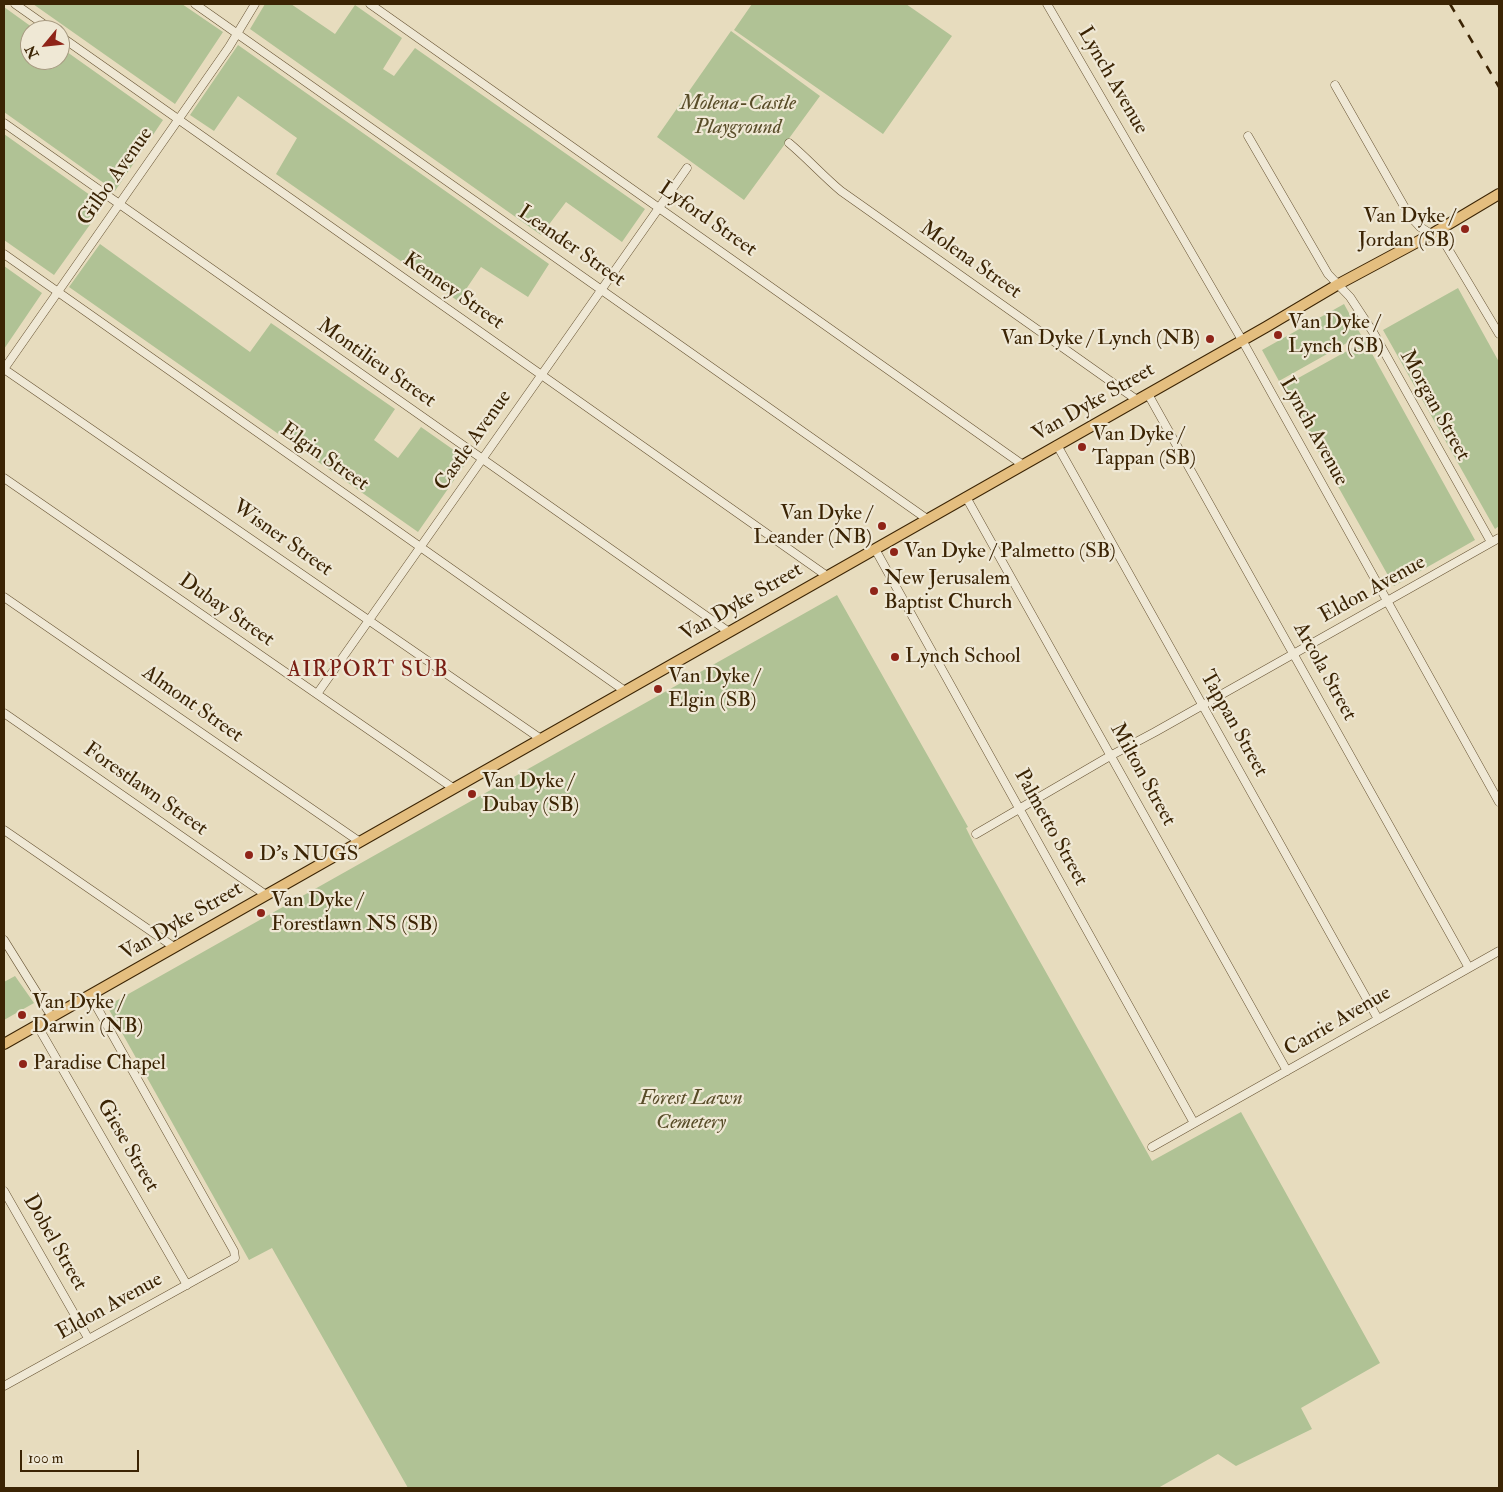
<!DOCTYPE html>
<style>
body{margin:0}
#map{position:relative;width:1503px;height:1492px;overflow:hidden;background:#e7dcbe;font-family:"IM FELL Double Pica",serif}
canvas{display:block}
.frame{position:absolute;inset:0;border:5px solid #3b2404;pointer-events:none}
.north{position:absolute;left:20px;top:20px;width:50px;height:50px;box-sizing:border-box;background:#efe8d5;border:1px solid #a79a81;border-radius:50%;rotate:242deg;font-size:14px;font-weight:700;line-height:20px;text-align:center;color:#3b2404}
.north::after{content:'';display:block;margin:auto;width:18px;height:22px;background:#8f2418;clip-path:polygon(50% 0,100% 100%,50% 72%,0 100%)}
.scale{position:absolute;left:20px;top:1450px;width:119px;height:22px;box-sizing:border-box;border:2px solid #3b2404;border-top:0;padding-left:6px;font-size:15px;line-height:18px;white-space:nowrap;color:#3b2404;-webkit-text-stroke:4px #efe8d5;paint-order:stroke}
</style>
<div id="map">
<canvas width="1503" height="1492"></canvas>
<div class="frame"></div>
<div class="north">N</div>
<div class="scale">100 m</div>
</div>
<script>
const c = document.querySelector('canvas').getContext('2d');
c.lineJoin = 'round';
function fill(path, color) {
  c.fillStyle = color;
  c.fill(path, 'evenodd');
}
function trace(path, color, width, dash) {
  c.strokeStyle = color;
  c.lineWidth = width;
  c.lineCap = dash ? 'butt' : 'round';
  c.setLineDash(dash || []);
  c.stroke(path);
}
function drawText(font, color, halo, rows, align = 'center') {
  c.font = font + ' "IM FELL Double Pica",serif';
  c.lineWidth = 4.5;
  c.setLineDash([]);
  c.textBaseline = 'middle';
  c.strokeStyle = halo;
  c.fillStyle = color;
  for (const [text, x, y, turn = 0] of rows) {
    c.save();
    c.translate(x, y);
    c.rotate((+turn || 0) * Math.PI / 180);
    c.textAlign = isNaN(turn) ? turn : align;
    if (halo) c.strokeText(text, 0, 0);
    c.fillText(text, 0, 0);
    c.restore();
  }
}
const green = new Path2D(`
 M 33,4 L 182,4 L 223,32 L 175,104 Z
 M 265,4 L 291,4 L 335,34 L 355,5 L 402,38 L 383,69 L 394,76 L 415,48 L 645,209 L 622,242 L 566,202 L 541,235 L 250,29 Z
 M 752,4 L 906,4 L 952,36 L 883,134 L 734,30 Z
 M 4,7 L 36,30 L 30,30 L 30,60 L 60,60 L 60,47 L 163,120 L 115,191 L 4,112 Z
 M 731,31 L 820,96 L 744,200 L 657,137 Z
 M 238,45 L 549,264 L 528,297 L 481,267 L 458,301 L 276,174 L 297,138 L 238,96 L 214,131 L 190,115 Z
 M 4,134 L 104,205 L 54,275 L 4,240 Z
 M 100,244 L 250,352 L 271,323 L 395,409 L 374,440 L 398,458 L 421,427 L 468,460 L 418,532 L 69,287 Z
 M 4,266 L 42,293 L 4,349 Z
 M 1458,288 L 1499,362 L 1499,526 L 1495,529 L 1383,330 Z
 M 1344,304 L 1361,335 L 1279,381 L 1262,350 Z
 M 1365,341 L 1475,540 L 1394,586 L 1282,387 Z
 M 837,595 L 968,827 L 966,828 L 974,844 L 1152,1161 L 1241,1112 L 1380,1363 L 1301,1408 L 1312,1429 L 1236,1466 L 1218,1454 L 1158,1488 L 408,1488 L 272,1248 L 249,1260 L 107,1006 Z
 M 15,976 L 34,1003 L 4,1020 L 4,982 Z`);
const minor = new Path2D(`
 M 15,4 L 52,30
 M 195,4 L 927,519
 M 370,4 L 1023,465
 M 1047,4 L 1242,340 L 1499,802
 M 60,36 L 827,576
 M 1335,85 L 1409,215 L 1420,227 L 1444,242 L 1499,334
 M 4,123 L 729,632
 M 1248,136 L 1328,274 L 1350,297 L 1373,332 L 1491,542
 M 789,143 C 807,158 823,176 841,191 L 1137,400
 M 4,254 L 625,691
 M 4,369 L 541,739
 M 4,369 L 229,47 L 255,4
 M 1148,394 L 1469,968
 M 1057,445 L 1378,1019
 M 4,478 L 453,788
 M 966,497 L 1287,1071
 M 875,549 L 1194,1123
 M 4,597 L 360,842
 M 317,694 L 687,168
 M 4,713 L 266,895
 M 4,830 L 174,947
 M 976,834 L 1110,756 L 1155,732 L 1499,538
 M 4,940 L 52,1017
 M 37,1025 L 187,1285
 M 1152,1147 L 1499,951
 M 4,1191 L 88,1338
 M 4,1386 L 235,1258 L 234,1251 L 90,995`);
const major = new Path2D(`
 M 4,1044 L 1266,327 L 1337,285 L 1432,234 L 1499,194`);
const rail = new Path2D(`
 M 1450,4 L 1499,87`);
const markers = [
 [1465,229,5,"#8f2418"],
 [1278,335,5,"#8f2418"],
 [1210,339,5,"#8f2418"],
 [1082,447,5,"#8f2418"],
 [882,526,5,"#8f2418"],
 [894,552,5,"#8f2418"],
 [874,591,5,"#8f2418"],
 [895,657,5,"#8f2418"],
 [658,689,5,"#8f2418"],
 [472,794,5,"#8f2418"],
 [249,855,5,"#8f2418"],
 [261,913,5,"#8f2418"],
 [22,1015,5,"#8f2418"],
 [23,1064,5,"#8f2418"]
];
const streetNames = [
 ["Lynch Avenue",1112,81,60],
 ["Gilbo Avenue",116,177,-55],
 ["Lyford Street",707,220,35],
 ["Leander Street",571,247,35],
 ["Molena Street",970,261,35],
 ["Kenney Street",453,292,35],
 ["Montilieu Street",376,364,35],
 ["Van Dyke Street",1094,403,-30],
 ["Morgan Street",1434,406,61],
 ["Lynch Avenue",1313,432,61],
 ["Castle Avenue",474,441,-55],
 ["Elgin Street",324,458,35],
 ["Wisner Street",282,539,35],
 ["Eldon Avenue",1373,590,-29],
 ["Van Dyke Street",742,603,-30],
 ["Dubay Street",226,611,35],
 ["Arcola Street",1324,672,61],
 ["Almont Street",192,705,35],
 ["Tappan Street",1233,724,61],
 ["Milton Street",1142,775,61],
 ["Forestlawn Street",145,790,35],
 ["Palmetto Street",1050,828,61],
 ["Van Dyke Street",182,922,-30],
 ["Carrie Avenue",1338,1022,-30],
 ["Giese Street",127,1146,60],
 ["Dobel Street",54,1243,60],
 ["Eldon Avenue",110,1307,-29]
];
const parkNames = [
 ["Molena-Castle",738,104],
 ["Playground",738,128],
 ["Forest Lawn",691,1099],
 ["Cemetery",691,1123]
];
const poiNames = [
 ["Van Dyke /",1455,217,"right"],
 ["Jordan (SB)",1455,241,"right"],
 ["Van Dyke /",1288,323],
 ["Lynch (SB)",1288,347],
 ["Van Dyke / Lynch (NB)",1200,339,"right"],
 ["Van Dyke /",1092,435],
 ["Tappan (SB)",1092,459],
 ["Van Dyke /",872,514,"right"],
 ["Leander (NB)",872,538,"right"],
 ["Van Dyke / Palmetto (SB)",904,552],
 ["New Jerusalem",884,579],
 ["Baptist Church",884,603],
 ["Lynch School",905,657],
 ["Van Dyke /",668,677],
 ["Elgin (SB)",668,701],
 ["Van Dyke /",482,782],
 ["Dubay (SB)",482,806],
 ["D's NUGS",259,855],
 ["Van Dyke /",271,901],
 ["Forestlawn NS (SB)",271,925],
 ["Van Dyke /",32,1003],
 ["Darwin (NB)",32,1027],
 ["Paradise Chapel",33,1064]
];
const neighbourhoodNames = [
 ["AIRPORT SUB",368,671]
];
fill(green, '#b0c295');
trace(minor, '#665232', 9);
trace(major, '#3b2404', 12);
trace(minor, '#efe8d5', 8);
trace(major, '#e4be7f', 10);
trace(rail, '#3b2404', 2.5, [9, 9]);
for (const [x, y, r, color] of markers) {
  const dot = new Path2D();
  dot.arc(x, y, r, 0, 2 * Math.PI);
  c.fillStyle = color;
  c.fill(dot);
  trace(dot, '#efe8d5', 2);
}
drawText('21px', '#3b2404', '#efe8d5', streetNames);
drawText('italic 21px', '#584c28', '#efe8d5', parkNames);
drawText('21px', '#3b2404', '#efe8d5', poiNames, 'left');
c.letterSpacing = '1px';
drawText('22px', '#7a1f14', '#efe8d5', neighbourhoodNames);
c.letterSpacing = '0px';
</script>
